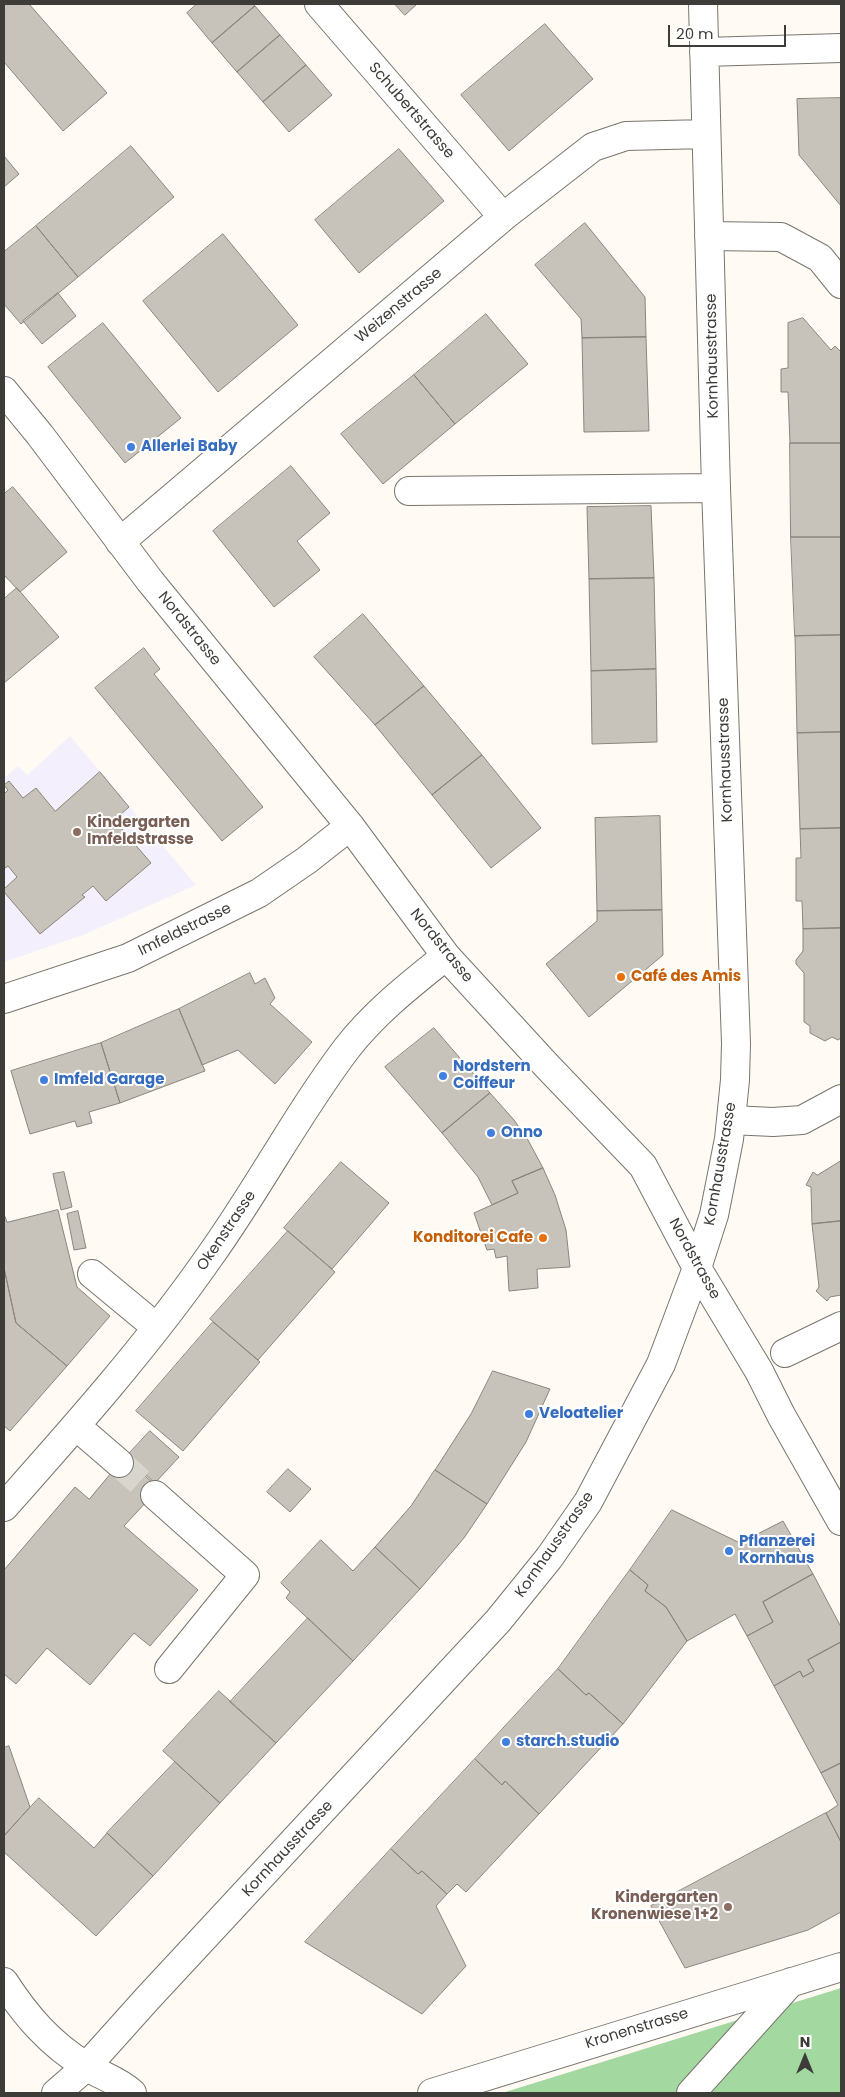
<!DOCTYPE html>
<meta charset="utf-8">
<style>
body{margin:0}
#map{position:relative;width:845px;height:2097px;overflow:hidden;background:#fffbf4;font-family:Poppins,sans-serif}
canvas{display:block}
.frame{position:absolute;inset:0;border:5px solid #3e3c39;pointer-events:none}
.north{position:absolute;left:780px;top:2032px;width:50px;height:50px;-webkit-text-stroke:4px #fff;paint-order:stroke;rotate:0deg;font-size:14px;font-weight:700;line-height:20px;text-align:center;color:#3e3c39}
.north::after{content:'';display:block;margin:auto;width:18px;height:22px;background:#3e3c39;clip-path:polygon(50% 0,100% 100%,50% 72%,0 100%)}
.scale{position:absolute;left:668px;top:25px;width:118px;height:22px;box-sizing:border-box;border:2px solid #3e3c39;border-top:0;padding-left:6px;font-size:15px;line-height:18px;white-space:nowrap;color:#3e3c39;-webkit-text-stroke:4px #fff;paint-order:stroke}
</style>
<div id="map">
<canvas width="845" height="2097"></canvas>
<div class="frame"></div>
<div class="north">N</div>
<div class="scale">20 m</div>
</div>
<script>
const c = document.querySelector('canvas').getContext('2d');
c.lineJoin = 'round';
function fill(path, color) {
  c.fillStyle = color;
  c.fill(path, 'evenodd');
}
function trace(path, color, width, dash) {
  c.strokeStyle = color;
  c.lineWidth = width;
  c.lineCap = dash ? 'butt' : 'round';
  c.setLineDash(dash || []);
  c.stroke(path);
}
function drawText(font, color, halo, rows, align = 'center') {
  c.font = font + ' Poppins,sans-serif';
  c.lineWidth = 4;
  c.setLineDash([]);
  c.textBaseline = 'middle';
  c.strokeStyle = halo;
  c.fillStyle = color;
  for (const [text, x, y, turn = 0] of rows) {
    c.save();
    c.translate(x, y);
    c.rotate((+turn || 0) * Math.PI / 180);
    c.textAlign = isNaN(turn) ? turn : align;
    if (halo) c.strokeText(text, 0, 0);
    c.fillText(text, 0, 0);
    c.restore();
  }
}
const education = new Path2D(`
 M 70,736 L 196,885 L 83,935 L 4,962 L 4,778 L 18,766 L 27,775 Z`);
const green = new Path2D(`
 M 841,1988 L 841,2093 L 502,2093 Z`);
const building = new Path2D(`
 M 4,4 L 29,4 L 107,93 L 63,131 L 4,62 Z
 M 197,4 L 253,4 L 255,6 L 212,43 L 187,13 Z
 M 395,4 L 417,4 L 405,15 Z
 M 255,6 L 280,35 L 237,72 L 212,43 Z
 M 545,24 L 593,79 L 509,151 L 461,95 Z
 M 280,35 L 306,65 L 263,102 L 237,72 Z
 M 306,65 L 332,95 L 289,132 L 263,102 Z
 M 841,98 L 841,206 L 799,155 L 797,99 Z
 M 131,146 L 174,197 L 78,277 L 36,226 Z
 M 399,149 L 444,201 L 359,273 L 315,220 Z
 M 4,156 L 19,174 L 4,187 Z
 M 585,223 L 645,297 L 646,337 L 582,338 L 581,319 L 535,265 Z
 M 36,226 L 78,277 L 21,324 L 4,304 L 4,252 Z
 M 223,234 L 298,325 L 218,392 L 143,301 Z
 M 58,293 L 76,316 L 42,344 L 23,321 Z
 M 486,314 L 528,364 L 455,424 L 414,375 Z
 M 803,318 L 831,350 L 835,346 L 841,352 L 841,443 L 790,443 L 788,392 L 781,392 L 781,369 L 788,368 L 788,323 Z
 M 103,323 L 181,418 L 125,463 L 48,367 Z
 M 646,337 L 649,431 L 584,432 L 582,338 Z
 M 414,375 L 455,424 L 383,484 L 341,434 Z
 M 790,443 L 841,443 L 841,537 L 791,537 Z
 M 291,466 L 330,513 L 297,541 L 320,570 L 274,607 L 213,531 Z
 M 13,487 L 67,552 L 20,592 L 4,575 L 4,494 Z
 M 651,506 L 654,578 L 589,579 L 587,507 Z
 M 791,537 L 841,537 L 841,635 L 795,636 Z
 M 654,578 L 656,669 L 591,671 L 589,579 Z
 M 17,588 L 59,637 L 4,683 L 4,599 Z
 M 363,614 L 424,686 L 375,725 L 314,657 Z
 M 841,635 L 841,732 L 797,733 L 795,636 Z
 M 144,648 L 160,669 L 154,674 L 263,807 L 222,841 L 95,688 Z
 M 656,669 L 657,742 L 592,744 L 591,671 Z
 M 424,686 L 482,755 L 432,795 L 375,725 Z
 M 841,732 L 841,828 L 800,829 L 797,733 Z
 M 482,755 L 541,828 L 491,868 L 432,795 Z
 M 100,772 L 129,807 L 114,820 L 151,863 L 106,901 L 93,886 L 82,895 L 85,897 L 40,934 L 4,892 L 4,889 L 17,877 L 8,866 L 5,868 L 4,866 L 4,794 L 8,790 L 4,785 L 9,781 L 23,798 L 36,788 L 55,811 Z
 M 660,816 L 662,910 L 597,911 L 595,818 Z
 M 841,828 L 841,928 L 803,929 L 802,901 L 796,901 L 796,858 L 801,858 L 800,829 Z
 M 662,910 L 663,955 L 589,1017 L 546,964 L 597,921 L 597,911 Z
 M 841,928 L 841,1038 L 838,1040 L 832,1037 L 825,1041 L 810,1033 L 810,1026 L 804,1022 L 804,973 L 796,964 L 796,960 L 803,951 L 803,929 Z
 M 250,973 L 255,984 L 265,978 L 275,998 L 270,1004 L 312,1042 L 275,1084 L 238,1050 L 202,1065 L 179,1009 Z
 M 179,1009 L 205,1071 L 120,1103 L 101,1043 Z
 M 434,1028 L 490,1093 L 442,1133 L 385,1067 Z
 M 101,1043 L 120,1103 L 89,1112 L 92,1123 L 77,1127 L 75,1121 L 30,1134 L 11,1071 Z
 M 490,1093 L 514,1120 L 528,1140 L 543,1168 L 512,1181 L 518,1193 L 492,1205 L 478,1177 L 442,1133 Z
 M 841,1161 L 841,1221 L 812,1224 L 811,1187 L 806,1185 L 813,1172 L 817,1175 Z
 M 341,1162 L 389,1203 L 332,1269 L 284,1228 Z
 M 543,1168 L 555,1195 L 566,1230 L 570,1267 L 537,1269 L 538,1288 L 509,1291 L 507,1256 L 496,1258 L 494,1249 L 487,1250 L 474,1213 L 518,1193 L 512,1181 Z
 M 64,1172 L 72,1207 L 61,1210 L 53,1174 Z
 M 58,1210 L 77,1287 L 110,1316 L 67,1366 L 16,1323 L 4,1268 L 4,1214 L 7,1222 Z
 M 78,1211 L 86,1248 L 74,1250 L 67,1214 Z
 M 841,1221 L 841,1295 L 830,1297 L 827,1301 L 816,1291 L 819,1287 L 812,1224 Z
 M 288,1231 L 335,1272 L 258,1360 L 210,1319 Z
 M 4,1268 L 16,1323 L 67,1366 L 10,1431 L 4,1426 Z
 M 213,1322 L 260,1362 L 183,1451 L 136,1411 Z
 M 493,1371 L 550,1389 L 526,1442 L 487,1504 L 435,1470 L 471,1414 Z
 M 150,1431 L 179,1457 L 155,1483 L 126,1457 Z
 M 124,1458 L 159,1488 L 124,1526 L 198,1590 L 150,1646 L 134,1633 L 90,1685 L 47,1648 L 16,1684 L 4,1674 L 4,1570 L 75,1487 L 89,1499 Z
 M 288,1469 L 311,1489 L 290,1512 L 267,1492 Z
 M 435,1470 L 487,1504 L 464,1538 L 420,1589 L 375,1547 L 411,1506 Z
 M 672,1510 L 740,1543 L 783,1521 L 813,1574 L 763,1602 L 773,1622 L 747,1636 L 735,1614 L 687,1641 L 666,1607 L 645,1591 L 648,1585 L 630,1570 Z
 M 321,1540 L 353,1571 L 375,1547 L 420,1589 L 353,1661 L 286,1598 L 290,1592 L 281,1583 Z
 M 630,1570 L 648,1585 L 645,1591 L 666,1607 L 687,1641 L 623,1724 L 589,1693 L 586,1695 L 558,1669 Z
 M 813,1574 L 841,1627 L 841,1642 L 808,1660 L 814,1671 L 803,1677 L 800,1671 L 774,1686 L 747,1636 L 773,1622 L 763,1602 Z
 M 308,1618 L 353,1661 L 276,1743 L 230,1702 Z
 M 841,1642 L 841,1763 L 821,1773 L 774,1686 L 800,1671 L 803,1677 L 814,1671 L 808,1660 Z
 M 558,1669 L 586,1695 L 589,1693 L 623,1724 L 539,1814 L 505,1781 L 502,1785 L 475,1759 Z
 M 219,1691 L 276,1743 L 220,1803 L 163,1751 Z
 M 9,1746 L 30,1807 L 4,1836 L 4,1748 Z
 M 475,1759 L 502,1785 L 505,1781 L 539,1814 L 466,1892 L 457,1884 L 447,1894 L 422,1871 L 418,1874 L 391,1849 Z
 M 175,1762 L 220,1803 L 153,1876 L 107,1833 Z
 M 841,1763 L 841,1842 L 826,1813 L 838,1805 L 821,1773 Z
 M 39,1798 L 94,1848 L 107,1833 L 153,1876 L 96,1936 L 4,1852 L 4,1836 Z
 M 826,1813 L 841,1842 L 841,1912 L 808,1930 L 685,1968 L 651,1906 Z
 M 391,1849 L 418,1874 L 422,1871 L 447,1894 L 436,1906 L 466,1966 L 422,2014 L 305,1942 Z`);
const minorTunnel = new Path2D(`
 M 119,1463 L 155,1495`);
const minor = new Path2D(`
 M 319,4 L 503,217
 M 704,52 L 841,48
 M 709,236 L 781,237 L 820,258 L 841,284
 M 4,391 L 40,435 L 150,581 L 350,826 L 446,956 L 547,1066 L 643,1166 L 697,1268 L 759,1371 L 781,1415 L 841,1521
 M 409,491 L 716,488
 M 120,542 L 503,217 L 593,147 L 626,136 L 706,134
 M 4,999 L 128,958 L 259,893 L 307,860 L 350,826
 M 731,1120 L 773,1122 L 802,1120 L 841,1099
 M 92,1274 L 156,1327
 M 785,1353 L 841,1326
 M 76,1426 L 119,1463
 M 155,1495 L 245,1575 L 169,1669
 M 4,1507 C 76,1426 148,1345 210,1256 C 258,1189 297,1114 347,1048 C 375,1012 411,984 446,956
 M 4,1982 C 26,2016 50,2044 86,2066 C 101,2076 118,2080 132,2093
 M 56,2093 L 86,2067 L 147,1999 L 498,1621 L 549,1558 L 588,1502 L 661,1364 L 697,1268 L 714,1215 L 729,1139 L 735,1080 L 736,1043 L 716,488 L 703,4
 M 432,2093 L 841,1967
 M 691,2093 L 791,1982`);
const markers = [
 [131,447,5,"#3f7fe0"],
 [77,832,5,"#8d6e63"],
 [621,977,5,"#e8710a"],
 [443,1076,5,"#3f7fe0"],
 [44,1080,5,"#3f7fe0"],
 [491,1133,5,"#3f7fe0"],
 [543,1238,5,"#e8710a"],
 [529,1414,5,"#3f7fe0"],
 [729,1551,5,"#3f7fe0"],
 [506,1742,5,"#3f7fe0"],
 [728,1907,5,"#8d6e63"]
];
const streetNames = [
 ["Schubertstrasse",411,111,49],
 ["Weizenstrasse",399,306,-40],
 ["Kornhausstrasse",713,356,-91],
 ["Nordstrasse",189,629,51],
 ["Kornhausstrasse",726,760,-92],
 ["Imfeldstrasse",185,930,-26],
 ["Nordstrasse",441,946,51],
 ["Kornhausstrasse",721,1164,-80],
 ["Okenstrasse",227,1231,-56],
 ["Nordstrasse",694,1259,61],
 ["Kornhausstrasse",555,1545,-55],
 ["Kornhausstrasse",288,1849,-47],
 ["Kronenstrasse",637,2029,-17]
];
const shopNames = [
 ["Allerlei Baby",141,447],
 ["Nordstern",453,1067],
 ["Coiffeur",453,1084],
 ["Imfeld Garage",54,1080],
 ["Onno",501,1133],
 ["Veloatelier",539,1414],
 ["Pflanzerei",739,1542],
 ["Kornhaus",739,1559],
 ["starch.studio",516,1742]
];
const educationNames = [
 ["Kindergarten",87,823],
 ["Imfeldstrasse",87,840],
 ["Kindergarten",718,1898,"right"],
 ["Kronenwiese 1+2",718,1915,"right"]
];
const foodNames = [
 ["Café des Amis",631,977],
 ["Konditorei Cafe",533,1238,"right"]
];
fill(education, '#f4effc');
fill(green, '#a3d9a1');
fill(building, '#c7c2ba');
trace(building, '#8a867e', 1);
trace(minorTunnel, '#d8d5cf', 28, [28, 14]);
trace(minor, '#79756e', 30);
trace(minor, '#fff', 28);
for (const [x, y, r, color] of markers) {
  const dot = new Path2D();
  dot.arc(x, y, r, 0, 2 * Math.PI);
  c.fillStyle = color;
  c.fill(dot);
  trace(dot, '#fff', 2);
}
drawText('15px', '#3e3c39', '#fff', streetNames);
drawText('bold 15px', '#366cbe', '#fff', shopNames, 'left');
drawText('bold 15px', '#785e54', '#fff', educationNames, 'left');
drawText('bold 15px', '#c56008', '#fff', foodNames, 'left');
</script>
